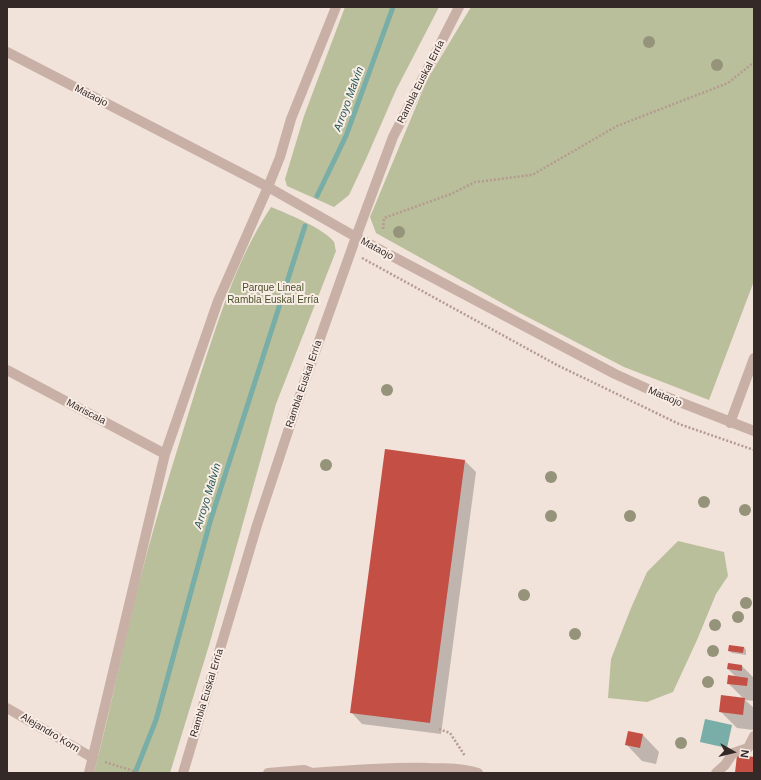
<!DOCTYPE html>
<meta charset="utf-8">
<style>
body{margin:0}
#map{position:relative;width:761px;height:780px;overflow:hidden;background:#f1e2da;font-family:Arial,sans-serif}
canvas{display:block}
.frame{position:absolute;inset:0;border:8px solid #352927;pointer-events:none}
.north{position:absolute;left:713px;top:732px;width:40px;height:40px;-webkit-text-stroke:3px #f9ede6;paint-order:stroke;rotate:98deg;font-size:11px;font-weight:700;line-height:16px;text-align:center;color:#352927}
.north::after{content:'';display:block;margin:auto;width:14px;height:18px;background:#352927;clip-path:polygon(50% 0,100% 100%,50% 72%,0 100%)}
</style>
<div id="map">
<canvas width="761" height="780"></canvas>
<div class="frame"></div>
<div class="north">N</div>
</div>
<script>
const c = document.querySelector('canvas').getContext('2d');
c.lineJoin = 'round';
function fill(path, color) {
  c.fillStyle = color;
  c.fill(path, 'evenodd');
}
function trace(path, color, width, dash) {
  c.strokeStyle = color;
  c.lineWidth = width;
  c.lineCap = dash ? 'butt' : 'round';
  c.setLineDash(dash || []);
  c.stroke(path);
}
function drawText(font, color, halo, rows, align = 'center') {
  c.font = font + ' Arial,sans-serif';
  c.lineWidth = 4;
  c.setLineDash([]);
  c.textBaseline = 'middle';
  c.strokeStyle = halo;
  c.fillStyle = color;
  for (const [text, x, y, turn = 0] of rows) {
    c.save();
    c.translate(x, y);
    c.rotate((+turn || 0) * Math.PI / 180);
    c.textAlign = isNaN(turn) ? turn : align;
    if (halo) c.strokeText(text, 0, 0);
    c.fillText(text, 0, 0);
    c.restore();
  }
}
const green = new Path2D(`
 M 345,7 L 439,7 L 396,90 L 366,159 L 349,195 L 334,207 L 287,186 L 285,179 L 304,116 Z
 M 471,7 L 754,7 L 754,281 L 709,400 L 624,367 L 518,312 L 376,233 L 370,217 L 427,80 Z
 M 271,207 C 286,213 325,229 334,242 C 335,244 335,249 336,251 L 276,404 L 210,642 L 170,773 L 94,773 C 111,708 124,641 141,576 C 158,509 179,445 199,379 C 219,319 236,260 271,207 Z
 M 678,541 L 724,552 L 728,576 L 716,594 L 697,640 L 673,692 L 647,702 L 608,698 L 611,659 L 631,608 L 647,572 Z`);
const water = new Path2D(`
 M 705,719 L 732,725 L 727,748 L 700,742 Z`);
const shadow = new Path2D(`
 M 386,450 L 465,461 L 476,472 L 441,734 L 362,724 L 351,712 Z
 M 744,647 L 746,650 L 746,655 L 732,653 L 729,651 Z
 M 742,666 L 754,678 L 754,701 L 745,700 L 754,708 L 754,730 L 737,728 L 720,711 L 744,699 L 728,683 L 737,678 L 728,669 Z
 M 629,732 L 643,735 L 659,752 L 656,764 L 642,761 L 626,744 Z`);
const stream = new Path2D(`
 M 317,196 L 346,136 L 393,7
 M 135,773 L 156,720 L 210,522 L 305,226`);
const building = new Path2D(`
 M 385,449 L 465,460 L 430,723 L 350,713 Z
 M 729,645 L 744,647 L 743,653 L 728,651 Z
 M 728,663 L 742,665 L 742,671 L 727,669 Z
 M 728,675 L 748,678 L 747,686 L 727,684 Z
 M 721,695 L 745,698 L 743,715 L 719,712 Z
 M 628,731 L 643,734 L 640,748 L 625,745 Z
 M 737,755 L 754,757 L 754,773 L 735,773 Z`);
const path = new Path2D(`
 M 383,229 L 384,218 L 451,194 L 475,182 L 532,175 L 617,126 L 728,83 L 754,62
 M 362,258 L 557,365 L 679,424 L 754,450
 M 439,729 L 450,733 L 465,756
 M 105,762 L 140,773`);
const minor = new Path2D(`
 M 7,52 L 268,187 L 356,237 L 615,374 L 659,394 L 754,431
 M 7,370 L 165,454
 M 730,423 L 754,358
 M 7,708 L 93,758
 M 89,773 L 165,454 L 218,301 L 268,187 L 280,157 L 291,119 L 336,7
 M 183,773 L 257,525 L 302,389 L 356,237 L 393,137 L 459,7
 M 268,773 L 304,770 L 312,773
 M 312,773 C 351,770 390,767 429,768 C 446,768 463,768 478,773
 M 716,773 L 725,765 L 733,753 L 748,748 L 754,736`);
const trees = [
 [649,42],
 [717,65],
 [399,232],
 [387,390],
 [326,465],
 [551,477],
 [704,502],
 [745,510],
 [551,516],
 [630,516],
 [524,595],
 [746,603],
 [738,617],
 [715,625],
 [575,634],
 [713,651],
 [708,682],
 [681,743]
];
const streetNames = [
 ["Rambla Euskal Erría",421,82,-63],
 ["Mataojo",91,96,27],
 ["Mataojo",377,249,28],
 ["Rambla Euskal Erría",304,384,-71],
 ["Mataojo",665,397,23],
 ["Mariscala",86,412,28],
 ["Rambla Euskal Erría",207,693,-73],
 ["Alejandro Korn",50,733,31]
];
const parkNames = [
 ["Parque Lineal",273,288],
 ["Rambla Euskal Erría",273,300]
];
const waterNames = [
 ["Arroyo Malvín",349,99,-70],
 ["Arroyo Malvín",208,496,-73]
];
fill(green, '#b9bf9a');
fill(water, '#79ada7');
fill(shadow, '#0003');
trace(stream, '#79ada7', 5);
fill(building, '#c34f45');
trace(path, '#b49a90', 2.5, [2, 2]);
trace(minor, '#c8b0a6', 10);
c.fillStyle = '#95937a';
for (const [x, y] of trees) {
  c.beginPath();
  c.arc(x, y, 6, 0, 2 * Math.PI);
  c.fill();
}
drawText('10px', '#352927', '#f9ede6', streetNames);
drawText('10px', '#4a522b', '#f9ede6', parkNames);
drawText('italic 11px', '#1d5550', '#f9ede6', waterNames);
</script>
